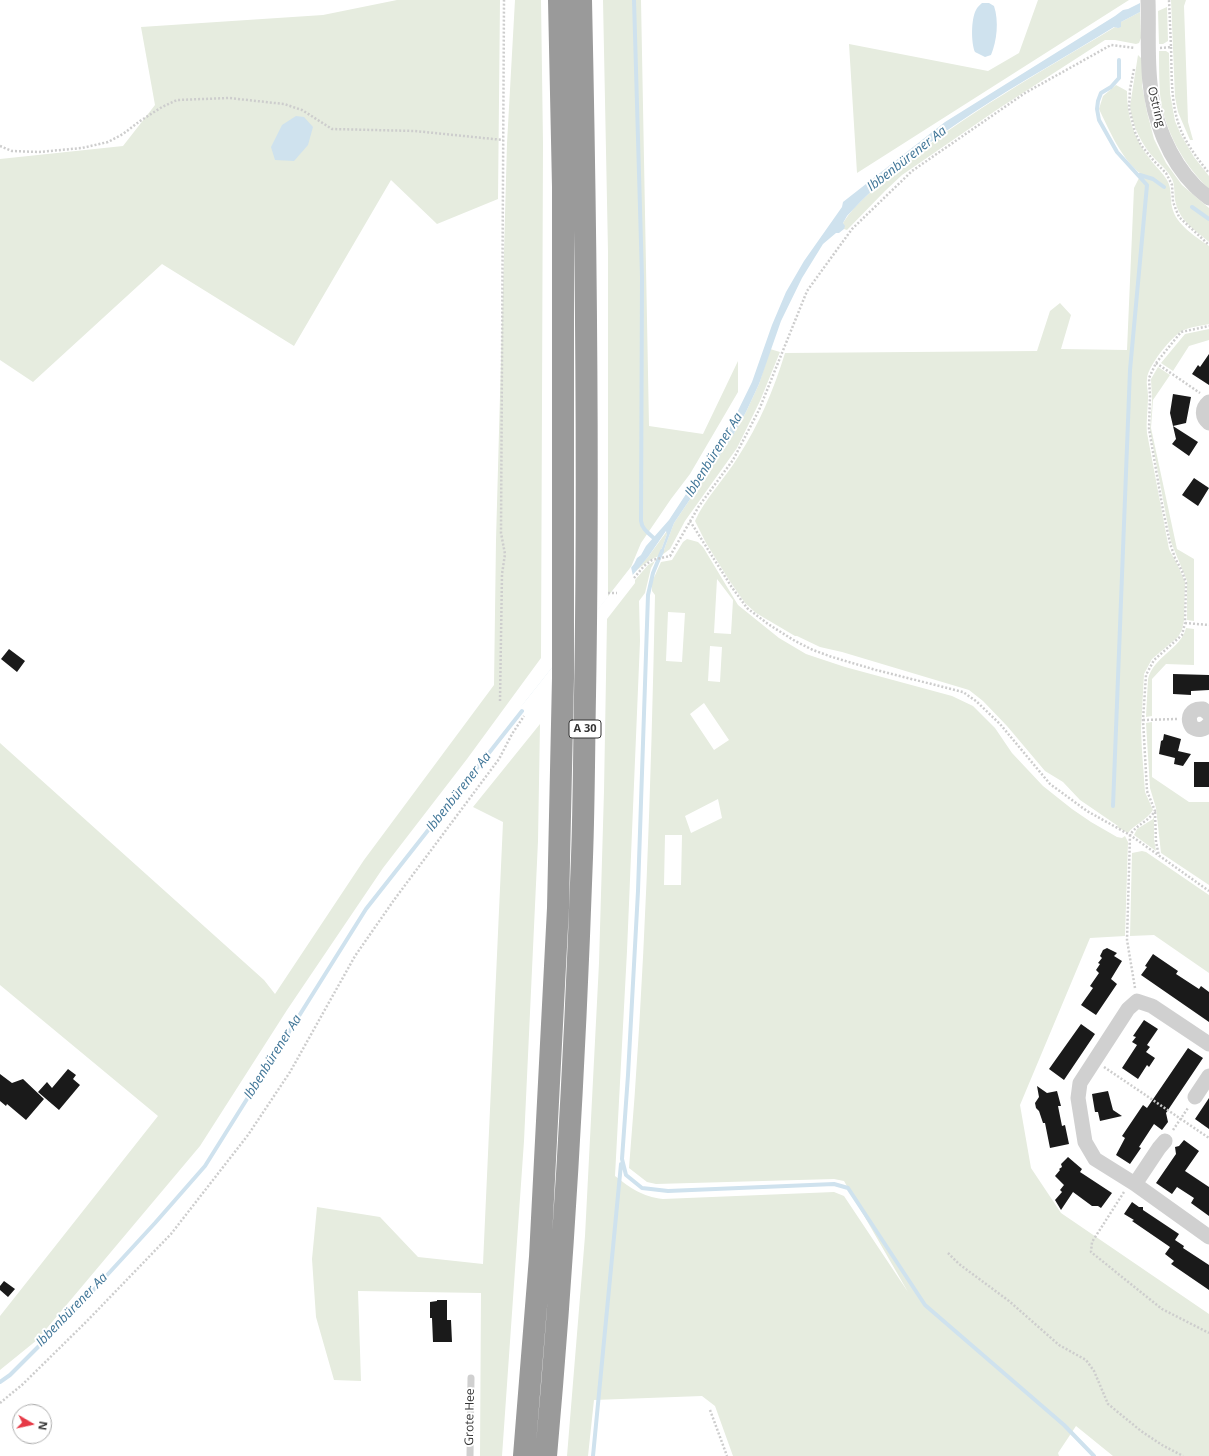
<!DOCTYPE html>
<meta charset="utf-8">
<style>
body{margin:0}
#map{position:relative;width:1209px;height:1456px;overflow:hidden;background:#fff;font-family:"Open Sans",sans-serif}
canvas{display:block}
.north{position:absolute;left:12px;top:1404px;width:40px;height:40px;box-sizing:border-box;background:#fff;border:1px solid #adadad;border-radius:50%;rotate:99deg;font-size:11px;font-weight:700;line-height:16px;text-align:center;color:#333}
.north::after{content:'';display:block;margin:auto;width:14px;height:18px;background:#e63946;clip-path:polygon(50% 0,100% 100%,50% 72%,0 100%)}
</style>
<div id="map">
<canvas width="1209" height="1456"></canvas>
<div class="north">N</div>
</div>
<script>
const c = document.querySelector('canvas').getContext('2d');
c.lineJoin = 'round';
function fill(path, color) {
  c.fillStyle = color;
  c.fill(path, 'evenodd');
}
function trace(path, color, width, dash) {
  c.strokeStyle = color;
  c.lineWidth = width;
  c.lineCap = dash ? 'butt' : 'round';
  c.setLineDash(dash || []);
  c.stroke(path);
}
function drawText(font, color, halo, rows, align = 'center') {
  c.font = font + ' "Open Sans",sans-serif';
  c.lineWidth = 4;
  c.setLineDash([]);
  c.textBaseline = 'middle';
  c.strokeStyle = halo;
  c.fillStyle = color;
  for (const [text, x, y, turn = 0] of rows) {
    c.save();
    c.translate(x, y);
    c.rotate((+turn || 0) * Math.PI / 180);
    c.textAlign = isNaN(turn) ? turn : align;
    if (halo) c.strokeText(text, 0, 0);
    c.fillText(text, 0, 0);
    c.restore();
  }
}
const green = new Path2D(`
 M 397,0 L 500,0 L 498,199 L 437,224 L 391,180 L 294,346 L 162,264 L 33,382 L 0,360 L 0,159 L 123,146 L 155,105 L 141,27 L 323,15 Z
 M 515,0 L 541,0 L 543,144 L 541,658 L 467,759 L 383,868 L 287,1010 L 200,1146 L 37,1340 L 0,1370 L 0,1316 L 158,1116 L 0,985 L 0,743 L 264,980 L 275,994 L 364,860 L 494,685 L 496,540 L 507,143 Z
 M 603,0 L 641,0 L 649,426 L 703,434 L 738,361 L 738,392 L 690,474 L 671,499 L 641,543 L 631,567 L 608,597 L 608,252 Z
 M 1038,0 L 1129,0 L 857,173 L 849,44 L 988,71 L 1019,53 Z
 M 1171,0 L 1186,0 L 1184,6 L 1188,122 L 1193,140 L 1190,140 L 1178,112 L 1175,97 Z
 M 1167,7 L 1168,41 L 1163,44 L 1159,44 L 1158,11 Z
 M 1140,12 L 1141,38 L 1139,43 L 1136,44 L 1115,40 L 1105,40 L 998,109 L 902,175 L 885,191 L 847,230 L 844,229 L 844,226 L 843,223 C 856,202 878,186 897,170 C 964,114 1041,72 1115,27 L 1118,28 L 1121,22 Z
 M 1159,51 L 1166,51 L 1169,53 L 1170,93 L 1175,121 L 1181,135 L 1194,157 L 1209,176 L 1209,189 C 1183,164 1164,130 1160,94 C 1159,80 1159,65 1159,51 Z
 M 1138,55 L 1142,59 L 1143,77 L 1142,85 L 1147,112 L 1154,139 L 1166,163 L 1182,185 L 1209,208 L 1209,242 C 1194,229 1179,221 1175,200 C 1174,193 1175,185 1172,179 C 1168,171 1162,166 1156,160 C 1142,146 1132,126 1130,106 Z
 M 1116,85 L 1127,91 C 1127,117 1134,139 1150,159 C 1155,166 1163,173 1167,180 C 1172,188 1170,199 1172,207 C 1176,225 1195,236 1209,246 L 1209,324 C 1200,326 1187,327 1179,333 C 1169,340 1149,365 1147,378 C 1146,384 1148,390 1148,396 C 1148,409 1146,421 1147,433 L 1169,549 L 1179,568 L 1185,582 L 1184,620 L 1182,630 L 1178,637 L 1152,659 L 1144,674 L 1141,730 L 1142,751 L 1145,792 L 1153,810 C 1147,820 1135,824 1128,833 L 1117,827 L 1118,826 L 1080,800 L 1063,782 L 1045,771 L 1007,726 L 983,701 L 969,690 L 842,652 L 820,647 L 797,636 L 795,636 L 756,613 L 745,603 L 729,580 L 706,543 L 695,521 C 704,500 726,477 738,457 C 759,425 774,389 785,353 L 1037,351 L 1050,311 L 1060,303 L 1071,315 L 1061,349 L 1127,350 L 1134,188 L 1141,174 C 1122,160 1109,130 1099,109 L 1103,96 Z
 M 1209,329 L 1209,340 L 1189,346 L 1173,371 L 1161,363 L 1185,334 Z
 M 770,349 L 780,352 L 760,401 L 737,448 L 685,521 L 670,549 L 662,555 L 674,523 L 732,437 L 746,412 L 759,384 Z
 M 1158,367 L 1170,375 L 1153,400 L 1151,428 L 1177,549 L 1194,559 L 1194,621 L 1187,620 L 1187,581 L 1171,542 L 1150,430 L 1152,401 L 1151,379 Z
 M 667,531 L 667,534 L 659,556 C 644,562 637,570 626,581 L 648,557 Z
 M 687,539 L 698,542 L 703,547 L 738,605 L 779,638 L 806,654 L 845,667 L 952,696 L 973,706 L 995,728 L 1012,753 L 1043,786 L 1072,809 L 1091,822 L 1117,837 L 1122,838 L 1125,836 L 1128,842 L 1125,936 L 1090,938 L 1020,1105 L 1031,1168 L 1061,1213 L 1209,1314 L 1209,1456 L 1113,1456 L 1076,1426 L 1058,1453 L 1059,1456 L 733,1456 L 715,1406 L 702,1396 L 594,1400 L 588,1456 L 567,1456 L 585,1236 L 599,963 L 604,791 L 607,619 L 635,583 L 635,580 L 648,565 L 655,561 L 651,568 L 645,593 L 639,601 L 640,641 L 627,951 L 615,1176 C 632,1189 641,1196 663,1199 L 834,1192 L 844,1196 L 908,1292 L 844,1181 L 834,1179 L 656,1184 L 647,1182 L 629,1168 C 645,978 651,786 655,595 L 652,591 L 652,582 L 661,562 L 672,560 L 683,542 ZM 717,579 L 733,600 L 731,634 L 714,633 ZM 668,612 L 685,613 L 682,662 L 666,661 ZM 710,646 L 722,647 L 720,682 L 708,681 ZM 704,703 L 729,740 L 714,750 L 690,714 ZM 718,799 L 722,818 L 691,833 L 685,816 ZM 665,835 L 682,835 L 681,885 L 664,885 Z
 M 1186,628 L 1194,629 L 1194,665 L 1166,664 L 1152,679 L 1152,716 L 1146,717 L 1148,679 C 1154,656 1181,649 1186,628 Z
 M 1152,722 L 1152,777 L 1189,802 L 1209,802 L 1209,885 L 1161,853 L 1156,808 L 1150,788 L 1146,723 Z
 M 540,724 L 538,841 L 524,1141 L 502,1456 L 480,1456 L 481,1293 L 358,1291 L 361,1381 L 334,1380 L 316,1317 L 312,1259 L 317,1207 L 380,1217 L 418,1257 L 483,1264 L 503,822 L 473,807 Z
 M 1154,816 L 1154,839 L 1156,851 L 1134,835 L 1137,829 L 1153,819 Z
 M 1142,851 L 1146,852 L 1209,895 L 1209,973 L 1154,935 L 1130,936 L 1132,853 Z`);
const water = new Path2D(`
 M 982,3 L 989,3 L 994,6 C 999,21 997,41 991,55 L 985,57 L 975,52 C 971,43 971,19 976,10 C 977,7 980,5 982,3 Z
 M 1140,3 L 1140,12 L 1121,22 L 1121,27 L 1118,28 L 1114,27 C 1023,83 920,136 847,216 L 843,223 L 845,226 L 844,229 L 839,233 L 836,233 L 823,244 L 802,278 L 781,321 L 759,384 L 746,412 L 732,437 L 674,523 L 662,555 L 659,556 L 667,534 L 666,531 L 648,557 L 520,708 L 634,564 L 637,558 L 641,555 L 646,546 L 669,520 L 730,427 L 752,382 L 772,325 L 786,292 L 804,261 L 842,207 L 843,202 L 945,122 L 1115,16 L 1123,10 L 1128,9 Z
 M 296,116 L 304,117 L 313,127 L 308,145 L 294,161 L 275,160 L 271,147 L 282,125 Z`);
const pier = new Path2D(`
 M 631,567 L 633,576 L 525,716 L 520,708 Z`);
const stream = new Path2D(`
 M 634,0 L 642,277 L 641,521 C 642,530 650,534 656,540
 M 1140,175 L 1153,179 L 1164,187
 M 1192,207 L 1209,219
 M 662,551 L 653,573 L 648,595 L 638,891 L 628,1075 L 622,1159 L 626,1175 L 642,1188 L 668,1191 L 834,1184 L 848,1188 L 925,1305 L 1064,1425 L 1094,1456
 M 1113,806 L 1130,370 L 1147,185 L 1117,152 L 1099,120 L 1097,109 L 1098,101 L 1101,93 L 1111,87 L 1119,78 L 1119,60
 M 0,1382 L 10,1375 L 74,1311 L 155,1223 L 205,1166 L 366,909 L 522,711
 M 593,1456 L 621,1164`);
const building = new Path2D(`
 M 1209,354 L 1209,385 L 1192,374 L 1198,365 L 1200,367 Z
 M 1173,394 L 1191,397 L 1186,423 L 1173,426 L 1198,442 L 1189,456 L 1172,444 L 1176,439 L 1170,413 Z
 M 1194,478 L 1209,488 L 1198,506 L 1182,495 Z
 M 9,649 L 25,661 L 17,672 L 1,659 Z
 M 1173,674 L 1209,675 L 1209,690 L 1191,691 L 1191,695 L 1173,694 Z
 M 1164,734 L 1181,739 L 1178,751 L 1191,754 L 1183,766 L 1174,764 L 1175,758 L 1159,754 L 1161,741 L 1163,740 Z
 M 1194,762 L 1209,762 L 1209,787 L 1194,787 Z
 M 1107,948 L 1117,953 L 1114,956 L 1122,961 L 1111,979 L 1117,984 L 1096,1015 L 1081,1005 L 1093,988 L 1090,986 L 1099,973 L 1096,970 L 1100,964 L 1098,963 L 1102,958 L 1100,956 L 1103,950 Z
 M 1153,954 L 1178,971 L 1176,974 L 1199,989 L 1201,986 L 1209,992 L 1209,1022 L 1141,975 L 1147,967 L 1145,966 Z
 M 1144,1020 L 1158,1029 L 1147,1045 L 1150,1047 L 1146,1052 L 1155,1058 L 1149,1067 L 1147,1065 L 1138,1079 L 1122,1068 L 1137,1045 L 1132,1042 L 1136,1037 L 1133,1036 Z
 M 1081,1024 L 1095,1034 L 1064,1080 L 1049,1069 Z
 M 1188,1048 L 1203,1058 L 1166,1113 L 1168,1122 L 1162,1130 L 1154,1124 L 1139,1147 L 1141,1148 L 1130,1164 L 1116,1155 L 1125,1138 L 1122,1136 L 1143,1105 L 1147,1108 Z
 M 68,1069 L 76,1075 L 73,1079 L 80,1085 L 59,1110 L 38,1092 L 47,1082 L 52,1088 Z
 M 0,1074 L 12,1083 L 23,1079 L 44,1099 L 26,1120 L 7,1104 L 6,1106 L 0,1101 Z
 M 1037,1086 L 1047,1093 L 1057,1091 L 1061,1106 L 1058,1106 L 1062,1126 L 1065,1125 L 1069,1144 L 1050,1148 L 1045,1123 L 1043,1123 L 1039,1111 L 1036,1108 L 1035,1103 L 1039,1097 Z
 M 1108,1091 L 1113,1110 L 1122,1116 L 1100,1121 L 1098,1112 L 1095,1112 L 1092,1094 Z
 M 1209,1098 L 1209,1129 L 1195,1119 Z
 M 1184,1140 L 1199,1151 L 1185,1171 L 1209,1187 L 1209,1216 L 1191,1203 L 1194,1198 L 1177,1187 L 1172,1194 L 1156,1183 L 1176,1154 L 1175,1147 L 1179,1146 Z
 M 1068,1157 L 1082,1169 L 1080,1172 L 1112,1193 L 1101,1208 L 1098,1206 L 1092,1206 L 1073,1192 L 1061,1210 L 1055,1200 L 1062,1192 L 1060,1190 L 1064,1185 L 1055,1176 L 1060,1170 L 1059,1169 L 1062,1167 L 1061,1164 Z
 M 1132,1202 L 1139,1207 L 1143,1207 L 1143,1210 L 1179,1234 L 1175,1240 L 1184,1246 L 1183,1248 L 1209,1265 L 1209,1290 L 1171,1264 L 1174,1261 L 1165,1254 L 1170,1247 L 1132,1221 L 1134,1220 L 1124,1214 Z
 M 4,1281 L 15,1289 L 8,1297 L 0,1290 L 0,1286 Z
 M 437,1300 L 447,1300 L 447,1320 L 451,1320 L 452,1342 L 433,1342 L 432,1318 L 430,1318 L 430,1302 L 437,1301 Z`);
const path = new Path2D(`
 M 1171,47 C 1172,77 1170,110 1184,137 C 1191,150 1200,162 1209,173
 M 1160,48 L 1171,47 L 1169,0
 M 1134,69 L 1130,89 L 1129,108 L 1135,132 L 1141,145 L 1154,161 L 1166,173 L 1172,185 L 1173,202 L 1179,217 L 1209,245
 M 0,146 L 12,151 L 39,152 L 82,148 L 108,142 L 123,134 L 140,121 L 162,107 L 177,100 L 229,98 L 284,104 L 302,110 L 332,129 L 415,131 L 503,140
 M 1156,363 L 1200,393
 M 690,521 L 731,586 L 747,608 L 768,624 L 795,641 L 813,650 L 832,657 L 876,670 L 963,692 L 976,701 L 1000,724 L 1050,784 L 1087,811 L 1130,835 L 1209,891
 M 634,578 L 644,566 L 652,560 L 670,556 L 699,506 L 733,460 L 759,410 L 807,291 L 852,229 L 912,171 L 1025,93 L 1111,45 L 1135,48
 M 608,593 L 617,593
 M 1185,623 L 1209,625
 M 500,701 L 502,574 L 505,554 L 501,533 L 504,0
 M 1143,720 L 1177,719
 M 1155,812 L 1156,842 L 1159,856
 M 1135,988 L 1127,940 L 1130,835 C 1137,824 1148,822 1155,811 L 1147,791 L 1143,720 L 1146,675 L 1154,660 L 1182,635 L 1185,623 L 1186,583 L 1182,571 L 1175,558 L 1170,543 L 1163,510 L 1149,429 L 1150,396 L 1149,378 L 1156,363 L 1181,332 L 1209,326
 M 1104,1067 L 1209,1138
 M 1173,1130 L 1188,1108
 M 1124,1192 L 1092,1242 L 1091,1252 L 1162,1309 L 1209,1333
 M 948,1253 L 959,1264 L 1009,1301 L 1059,1345 L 1086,1360 L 1094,1371 L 1108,1404 L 1141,1431 L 1162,1445 L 1183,1456
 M 0,1403 L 23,1384 L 87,1321 L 171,1234 L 248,1135 L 290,1072 L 355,956 L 394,900 L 499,759 L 512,734 L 524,716
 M 710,1410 L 727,1456`);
const lane = new Path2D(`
 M 470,1456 L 471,1378`);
const street = new Path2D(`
 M 1148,0 C 1149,27 1147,56 1150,83 C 1153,119 1169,160 1195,186 C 1199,190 1204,194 1209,198
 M 1209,402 C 1201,409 1202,417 1209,423
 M 1209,714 L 1203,709 C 1191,708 1186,717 1192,727 C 1198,731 1205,730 1209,724
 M 1209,1044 L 1152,1006 L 1137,1001 L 1128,1009 L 1080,1083 L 1078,1098 L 1085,1142 L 1095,1159 L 1135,1184 L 1209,1237
 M 1195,1097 L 1209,1076
 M 1135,1184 L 1159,1148 L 1165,1141`);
const highway = new Path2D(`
 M 524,1456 L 540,1257 L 558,908 L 563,678 L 563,187 L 559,0
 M 546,1456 C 564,1256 575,1057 582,857 C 584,803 584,749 585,696 C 589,464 586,232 581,0`);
const shields = [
 [585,729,32]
];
const shieldNames = [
 ["A 30",585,729]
];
const streetNames = [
 ["Ostring",1156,107,76],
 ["Grote Hee",470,1417,-89]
];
const waterNames = [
 ["Ibbenbürener Aa",907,159,-38],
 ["Ibbenbürener Aa",714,455,-58],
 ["Ibbenbürener Aa",459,792,-52],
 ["Ibbenbürener Aa",273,1057,-58],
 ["Ibbenbürener Aa",72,1310,-46]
];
fill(green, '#e6ecdf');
fill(water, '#cfe2ee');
fill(pier, '#fff');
trace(stream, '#cfe2ee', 4);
fill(building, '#1a1a1a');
trace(path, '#cdcdcd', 2.5, [2, 2]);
trace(lane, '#d0d0d0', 7);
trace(street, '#d0d0d0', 15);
trace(highway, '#9a9a9a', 22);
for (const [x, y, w] of shields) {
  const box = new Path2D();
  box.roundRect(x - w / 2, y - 9, w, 18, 3);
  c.fillStyle = '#fff';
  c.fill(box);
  trace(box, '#333', 1);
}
drawText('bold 11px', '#333', null, shieldNames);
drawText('12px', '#333', '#fff', streetNames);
drawText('italic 13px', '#3f7597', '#fff', waterNames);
</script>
